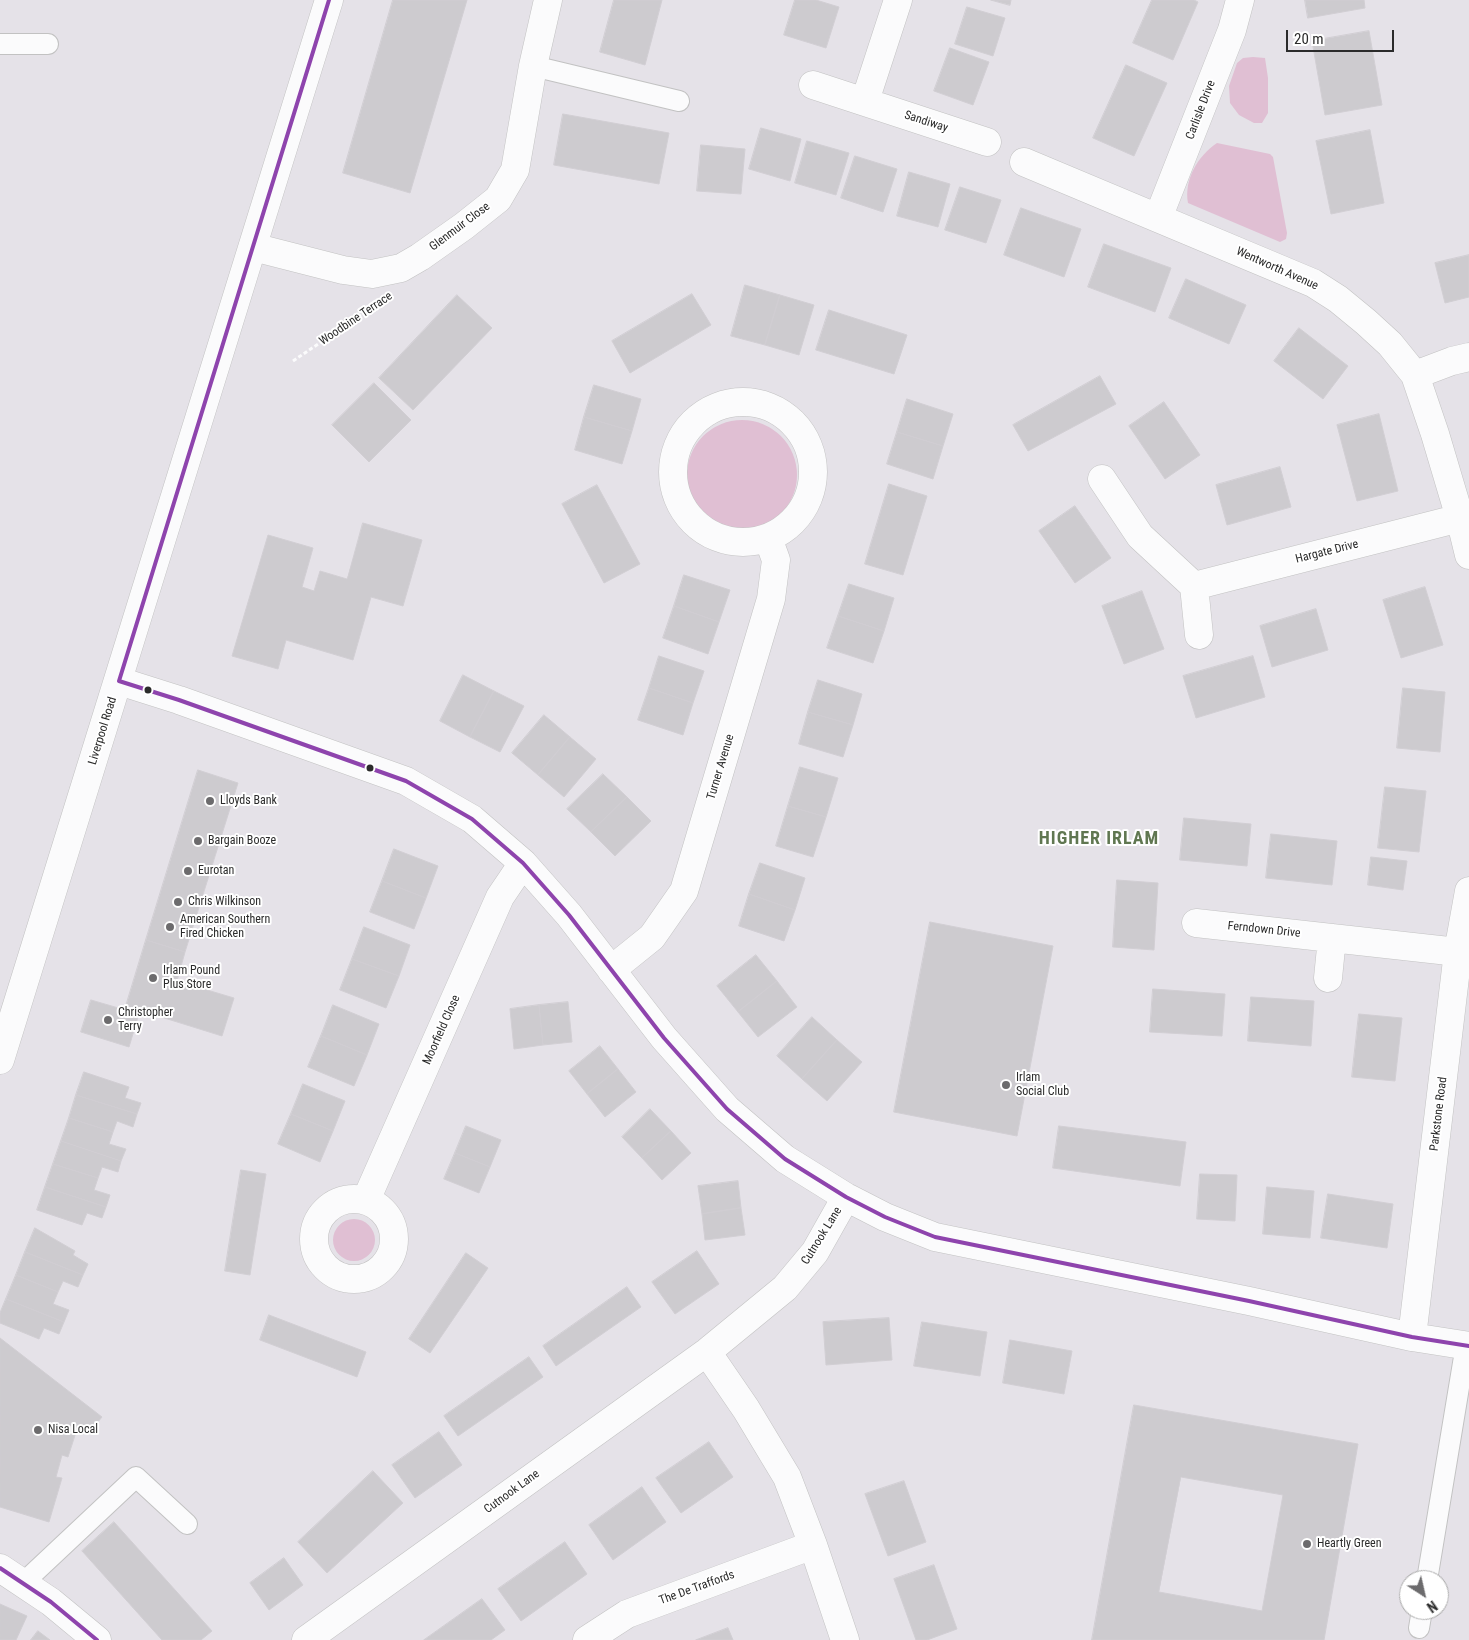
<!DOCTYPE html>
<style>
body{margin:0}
#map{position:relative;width:1469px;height:1640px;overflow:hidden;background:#e5e2e8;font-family:"Roboto Condensed",sans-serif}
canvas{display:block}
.north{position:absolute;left:1399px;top:1570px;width:50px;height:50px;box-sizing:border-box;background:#fff;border:1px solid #aaa;border-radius:50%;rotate:145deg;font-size:14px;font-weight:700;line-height:20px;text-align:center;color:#2b2b2b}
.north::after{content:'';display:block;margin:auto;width:18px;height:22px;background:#6c6b6d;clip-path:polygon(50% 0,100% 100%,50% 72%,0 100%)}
.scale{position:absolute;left:1286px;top:30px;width:108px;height:22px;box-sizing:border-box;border:2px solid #2b2b2b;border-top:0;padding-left:6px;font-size:15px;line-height:18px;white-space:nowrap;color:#2b2b2b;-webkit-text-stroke:4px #fff;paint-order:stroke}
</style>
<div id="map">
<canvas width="1469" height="1640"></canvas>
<div class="north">N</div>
<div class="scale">20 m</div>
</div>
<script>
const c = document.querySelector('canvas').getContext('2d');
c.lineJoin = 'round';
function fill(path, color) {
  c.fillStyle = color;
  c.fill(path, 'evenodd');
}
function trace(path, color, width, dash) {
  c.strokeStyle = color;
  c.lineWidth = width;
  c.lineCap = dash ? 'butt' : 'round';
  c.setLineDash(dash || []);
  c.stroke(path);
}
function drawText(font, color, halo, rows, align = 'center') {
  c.font = font + ' "Roboto Condensed",sans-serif';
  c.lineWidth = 4;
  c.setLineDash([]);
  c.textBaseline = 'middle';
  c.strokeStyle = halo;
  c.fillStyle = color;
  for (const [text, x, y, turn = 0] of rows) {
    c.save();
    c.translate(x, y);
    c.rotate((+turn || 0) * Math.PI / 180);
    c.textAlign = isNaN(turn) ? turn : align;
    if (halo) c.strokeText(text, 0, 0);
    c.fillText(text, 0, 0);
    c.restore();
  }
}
const green = new Path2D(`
 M 1253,57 L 1265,58 L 1268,78 L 1268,113 L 1262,123 L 1254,123 L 1239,115 L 1230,103 L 1229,86 L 1237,63 L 1243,58 Z
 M 1217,143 L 1270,154 L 1273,157 L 1287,233 L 1286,239 L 1280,242 L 1188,203 C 1184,179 1198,156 1217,143 Z
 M687 475a55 55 0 1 1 110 0a55 55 0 1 1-110 0Z
 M333 1240a21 21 0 1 1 42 0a21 21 0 1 1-42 0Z`);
const building = new Path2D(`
 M 393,0 L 467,0 L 410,193 L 343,173 Z
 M 614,0 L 662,0 L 645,65 L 600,52 Z
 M 795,0 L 816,0 L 839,7 L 826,48 L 784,35 Z
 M 991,0 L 1011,0 L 1010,5 Z
 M 1152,0 L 1194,0 L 1198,2 L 1173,60 L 1133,43 Z
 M 1305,0 L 1364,0 L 1365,8 L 1308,18 Z
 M 967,7 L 1005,18 L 993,56 L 955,44 Z
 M 1369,31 L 1382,105 L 1325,115 L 1312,41 Z
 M 950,48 L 989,62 L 973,105 L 934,91 Z
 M 1126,65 L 1167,83 L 1134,156 L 1093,138 Z
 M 563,114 L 669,133 L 659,184 L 554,165 Z
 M 761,128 L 801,139 L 790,181 L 749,169 Z
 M 1370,130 L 1384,203 L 1331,214 L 1316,141 Z
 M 807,141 L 849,153 L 836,195 L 795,183 Z
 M 701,145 L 745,149 L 741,194 L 697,191 Z
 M 855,156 L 897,169 L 883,212 L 841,198 Z
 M 909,172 L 950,184 L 938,227 L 897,216 Z
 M 960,187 L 1001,200 L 986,243 L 945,230 Z
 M 1021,208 L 1081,229 L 1064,277 L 1004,255 Z
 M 1104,244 L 1171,268 L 1155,312 L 1088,287 Z
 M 1469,255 L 1469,297 L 1445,303 L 1435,263 Z
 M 1186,279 L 1246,305 L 1229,344 L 1169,318 Z
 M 745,285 L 780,295 L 765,345 L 731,336 Z
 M 692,294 L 711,325 L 630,373 L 612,341 Z
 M 457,295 L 492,328 L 413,410 L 379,378 Z
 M 780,295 L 814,305 L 799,355 L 765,345 Z
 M 829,310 L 907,335 L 894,374 L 816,350 Z
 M 1299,328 L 1348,366 L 1323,399 L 1274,361 Z
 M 1100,376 L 1116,404 L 1028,451 L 1013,425 Z
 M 374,383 L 411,420 L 369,462 L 332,425 Z
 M 594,385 L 641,399 L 632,431 L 584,417 Z
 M 907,399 L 953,414 L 943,446 L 897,432 Z
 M 1164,402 L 1200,455 L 1165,479 L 1129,426 Z
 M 1379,414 L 1398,491 L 1357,501 L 1337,425 Z
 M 584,417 L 632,431 L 622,464 L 575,450 Z
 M 897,432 L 943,446 L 933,479 L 887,464 Z
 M 1280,467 L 1291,507 L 1227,525 L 1216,485 Z
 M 889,484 L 927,496 L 903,575 L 865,564 Z
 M 597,485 L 640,564 L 604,583 L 562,504 Z
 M 1075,506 L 1111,558 L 1075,583 L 1039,531 Z
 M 363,523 L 422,540 L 403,606 L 371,597 L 353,660 L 286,640 L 278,669 L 232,656 L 268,535 L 313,548 L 302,587 L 314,591 L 320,571 L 347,579 Z
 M 684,575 L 730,590 L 719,622 L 674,606 Z
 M 849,584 L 894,598 L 884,631 L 838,616 Z
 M 1425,587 L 1443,645 L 1401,658 L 1383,600 Z
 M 1142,591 L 1164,649 L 1124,664 L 1102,606 Z
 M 674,606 L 719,622 L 708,654 L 663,638 Z
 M 1316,609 L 1328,650 L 1272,667 L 1260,626 Z
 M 838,616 L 884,631 L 873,663 L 827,648 Z
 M 659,656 L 704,671 L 693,703 L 649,688 Z
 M 1253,656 L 1265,697 L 1196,718 L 1183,676 Z
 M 463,675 L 494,691 L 470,737 L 440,721 Z
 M 818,680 L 862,694 L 853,725 L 808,712 Z
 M 649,688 L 693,703 L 683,735 L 638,720 Z
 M 1403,688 L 1445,692 L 1440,752 L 1397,748 Z
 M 494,691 L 524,706 L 500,752 L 470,737 Z
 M 808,712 L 853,725 L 843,757 L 799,744 Z
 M 544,715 L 570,737 L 538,775 L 512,753 Z
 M 570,737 L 596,759 L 564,797 L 538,775 Z
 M 800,767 L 838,778 L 826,817 L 788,806 Z
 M 198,770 L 238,783 L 185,952 L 146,940 Z
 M 603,774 L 627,797 L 591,832 L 567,809 Z
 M 1385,787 L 1426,791 L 1419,852 L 1378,848 Z
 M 627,797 L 651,821 L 615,856 L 591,832 Z
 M 788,806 L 826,817 L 813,857 L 776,846 Z
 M 1184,818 L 1251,824 L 1247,866 L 1180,860 Z
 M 1271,834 L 1337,841 L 1332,885 L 1266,878 Z
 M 394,849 L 438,866 L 426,898 L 382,881 Z
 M 1371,857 L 1407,861 L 1403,890 L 1368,885 Z
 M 760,863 L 805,878 L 795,910 L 749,894 Z
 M 1117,880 L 1158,883 L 1154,950 L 1113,947 Z
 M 382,881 L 426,898 L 414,929 L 370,912 Z
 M 749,894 L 795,910 L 784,941 L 739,926 Z
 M 930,922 L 1053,946 L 1017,1136 L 894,1112 Z
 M 364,927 L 410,945 L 399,976 L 352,959 Z
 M 146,940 L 185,952 L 177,981 L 234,998 L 222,1036 L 126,1006 Z
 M 756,955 L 777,981 L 738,1012 L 717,986 Z
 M 352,959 L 399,976 L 386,1008 L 340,990 Z
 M 777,981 L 797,1007 L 758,1037 L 738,1012 Z
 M 1153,989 L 1225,994 L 1222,1036 L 1150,1032 Z
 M 1251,997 L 1314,1001 L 1311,1046 L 1248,1041 Z
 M 91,1000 L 139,1014 L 129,1047 L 81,1032 Z
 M 568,1002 L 572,1042 L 543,1045 L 539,1005 Z
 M 333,1005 L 379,1024 L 367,1055 L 321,1036 Z
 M 539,1005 L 543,1045 L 514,1049 L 510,1009 Z
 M 1359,1014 L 1402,1018 L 1395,1081 L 1352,1077 Z
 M 812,1017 L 837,1040 L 802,1079 L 777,1056 Z
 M 321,1036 L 367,1055 L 354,1086 L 308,1067 Z
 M 837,1040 L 862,1062 L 827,1101 L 802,1079 Z
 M 600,1046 L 618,1069 L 587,1094 L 569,1071 Z
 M 618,1069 L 636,1092 L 605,1117 L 587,1094 Z
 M 84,1072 L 129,1087 L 125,1098 L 141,1103 L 137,1114 L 76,1095 Z
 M 303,1084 L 345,1101 L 333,1131 L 291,1114 Z
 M 76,1095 L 137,1114 L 133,1127 L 117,1121 L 113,1132 L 69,1118 Z
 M 650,1109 L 671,1131 L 642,1158 L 622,1137 Z
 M 291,1114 L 333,1131 L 320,1162 L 278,1144 Z
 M 69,1118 L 113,1132 L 109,1144 L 126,1149 L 121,1161 L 61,1141 Z
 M 466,1126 L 501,1140 L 490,1167 L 455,1153 Z
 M 1059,1126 L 1186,1142 L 1180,1186 L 1053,1168 Z
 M 671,1131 L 691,1153 L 662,1180 L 642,1158 Z
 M 61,1141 L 121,1161 L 118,1172 L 102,1167 L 98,1178 L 53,1164 Z
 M 455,1153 L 490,1167 L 479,1193 L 444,1179 Z
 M 53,1164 L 98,1178 L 94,1190 L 110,1195 L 106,1207 L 45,1187 Z
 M 241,1170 L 266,1174 L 250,1275 L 225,1271 Z
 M 1200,1174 L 1237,1175 L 1235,1221 L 1197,1219 Z
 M 738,1181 L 741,1208 L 702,1214 L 698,1186 Z
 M 45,1187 L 106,1207 L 102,1218 L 87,1213 L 82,1225 L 37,1210 Z
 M 1267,1187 L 1314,1191 L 1310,1238 L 1263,1234 Z
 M 1328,1194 L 1393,1204 L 1387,1248 L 1321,1238 Z
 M 741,1208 L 745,1235 L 705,1240 L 702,1214 Z
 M 35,1228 L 75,1251 L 73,1255 L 88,1264 L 83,1275 L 25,1252 Z
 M 697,1251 L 719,1284 L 675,1314 L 652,1282 Z
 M 25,1252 L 83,1275 L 78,1287 L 63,1281 L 58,1292 L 16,1275 Z
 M 466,1253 L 488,1268 L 430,1353 L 409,1339 Z
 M 16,1275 L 58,1292 L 53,1304 L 69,1310 L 64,1322 L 6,1299 Z
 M 627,1287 L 641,1307 L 556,1366 L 543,1346 Z
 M 6,1299 L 64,1322 L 59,1334 L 44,1328 L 39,1339 L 0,1323 L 0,1313 Z
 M 269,1315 L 366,1352 L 357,1377 L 260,1340 Z
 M 889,1318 L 892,1360 L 826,1365 L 823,1322 Z
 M 922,1322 L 987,1332 L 980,1376 L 914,1366 Z
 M 0,1338 L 102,1417 L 88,1434 L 78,1426 L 68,1457 L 62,1455 L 56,1477 L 62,1478 L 49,1522 L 0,1507 Z
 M 1010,1340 L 1072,1351 L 1064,1394 L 1003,1383 Z
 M 529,1357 L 543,1377 L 458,1436 L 444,1416 Z
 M 1134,1405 L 1358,1444 L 1324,1640 L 1092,1640 ZM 1181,1477 L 1283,1495 L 1262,1611 L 1159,1592 Z
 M 439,1432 L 462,1465 L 415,1498 L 392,1465 Z
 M 709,1442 L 733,1477 L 681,1513 L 656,1478 Z
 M 373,1471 L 403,1503 L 327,1573 L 298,1542 Z
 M 904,1481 L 926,1542 L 888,1556 L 865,1494 Z
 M 642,1487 L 666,1522 L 613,1560 L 589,1525 Z
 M 114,1522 L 212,1631 L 201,1640 L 162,1640 L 82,1551 Z
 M 565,1542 L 587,1574 L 521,1621 L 498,1589 Z
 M 284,1558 L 303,1585 L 269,1610 L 250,1583 Z
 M 934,1565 L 957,1629 L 927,1640 L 916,1640 L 894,1579 Z
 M 482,1599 L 505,1630 L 491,1640 L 424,1640 Z
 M 0,1604 L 27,1616 L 16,1640 L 0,1640 Z
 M 728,1628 L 733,1640 L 696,1640 Z
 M 38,1631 L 50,1640 L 31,1640 Z`);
const path = new Path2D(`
 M 293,361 L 373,307`);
const service = new Path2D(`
 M 0,44 L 48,44
 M 533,66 L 679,101
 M 1427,1580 L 1466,1345
 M 22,1584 L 136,1477 L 187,1524
 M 1419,1628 L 1422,1610`);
const minor = new Path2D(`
 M 813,85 L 987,142
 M 865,101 L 898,0
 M 1024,162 L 1313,283 L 1338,299 L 1366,322 L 1390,344 L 1415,375 L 1435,434 L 1460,518 L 1469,555
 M 1158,218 L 1232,30 L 1240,0
 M 253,247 L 343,270 L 372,274 L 401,268 L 420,257 L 464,226 L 498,199 L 515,170 L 533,66 L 548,0
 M 1415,375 L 1452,361 L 1469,357
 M673 472a70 70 0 1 1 140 0a70 70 0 1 1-140 0Z
 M 1102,479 L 1140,536 L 1194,586 L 1460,518
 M 1194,586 L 1199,635
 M 119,681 L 179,700 L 406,781 L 472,819 L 523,863 L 569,915 L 664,1038 L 727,1109 L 785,1159 L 846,1197 L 885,1217 L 935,1237 L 1249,1301 L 1412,1337 L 1469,1346
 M 1196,923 L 1458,952
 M 611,970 L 652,937 L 684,891 L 771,599 L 776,560 L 768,538
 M 1328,978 L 1332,938
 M314 1239a40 40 0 1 1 80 0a40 40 0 1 1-80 0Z
 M 366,1200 L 500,897 L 523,863
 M 1412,1337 L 1458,952 L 1469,891
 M 707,1352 L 746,1409 L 787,1477 L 813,1545 L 845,1640
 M 0,1568 L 51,1602 L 97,1640
 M 306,1640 L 707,1352 L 785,1288 L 815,1252 L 846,1197
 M 587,1640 L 627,1614 L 813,1545`);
const secondary = new Path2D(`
 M 0,1060 L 329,0`);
const bus1 = new Path2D(`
 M 119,681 L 179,700 L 406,781 L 472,819 L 523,863 L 569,915 L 664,1038 L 727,1109 L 785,1159 L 846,1197 L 885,1217 L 935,1237 L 1249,1301 L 1412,1337 L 1469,1346
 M 119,681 L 329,0
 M 0,1568 L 51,1602 L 97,1640`);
const markers = [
 [148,690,4.5,"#2b2b2b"],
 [370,768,4.5,"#2b2b2b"],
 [210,801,5,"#6c6b6d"],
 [198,841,5,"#6c6b6d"],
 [188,871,5,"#6c6b6d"],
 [178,902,5,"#6c6b6d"],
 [170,927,5,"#6c6b6d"],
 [153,978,5,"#6c6b6d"],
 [108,1020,5,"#6c6b6d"],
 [1006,1085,5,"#6c6b6d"],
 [38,1430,5,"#6c6b6d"],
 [1307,1544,5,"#6c6b6d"]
];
const streetNames = [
 ["Carlisle Drive",1201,110,-69],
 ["Sandiway",926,122,18],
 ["Glenmuir Close",460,227,-37],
 ["Wentworth Avenue",1277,269,24],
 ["Woodbine Terrace",356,319,-34],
 ["Hargate Drive",1327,552,-14],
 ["Liverpool Road",103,731,-73],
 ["Turner Avenue",721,767,-73],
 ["Ferndown Drive",1264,930,6],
 ["Moorfield Close",442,1030,-66],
 ["Parkstone Road",1439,1114,-83],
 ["Cutnook Lane",822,1236,-58],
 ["Cutnook Lane",512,1492,-36],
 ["The De Traffords",697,1588,-20]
];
const poiNames = [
 ["Lloyds Bank",220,801],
 ["Bargain Booze",208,841],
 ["Eurotan",198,871],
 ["Chris Wilkinson",188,902],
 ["American Southern",180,920],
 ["Fired Chicken",180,934],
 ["Irlam Pound",163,971],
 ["Plus Store",163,985],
 ["Christopher",118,1013],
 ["Terry",118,1027],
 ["Irlam",1016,1078],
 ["Social Club",1016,1092],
 ["Nisa Local",48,1430],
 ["Heartly Green",1317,1544]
];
const districtNames = [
 ["HIGHER IRLAM",1099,839]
];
fill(green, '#e0bfd3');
fill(building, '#cdcbcf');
trace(building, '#d1ced3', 1);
trace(service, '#c2c2c2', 22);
trace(minor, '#c2c2c2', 29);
trace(secondary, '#c2c2c2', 29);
trace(path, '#fbfbfc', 3, [4, 2.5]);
trace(service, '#fbfbfc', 20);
trace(minor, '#fbfbfc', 28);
trace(secondary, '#fbfbfc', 28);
trace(bus1, '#8e44ad', 4);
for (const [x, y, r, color] of markers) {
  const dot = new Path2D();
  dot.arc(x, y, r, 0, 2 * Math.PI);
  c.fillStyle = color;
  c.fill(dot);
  trace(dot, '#fff', 2);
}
drawText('12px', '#2b2b2b', '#fff', streetNames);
drawText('12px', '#2b2b2b', '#fff', poiNames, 'left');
c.letterSpacing = '1px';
drawText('bold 18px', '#607751', '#fff', districtNames);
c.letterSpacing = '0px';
</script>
